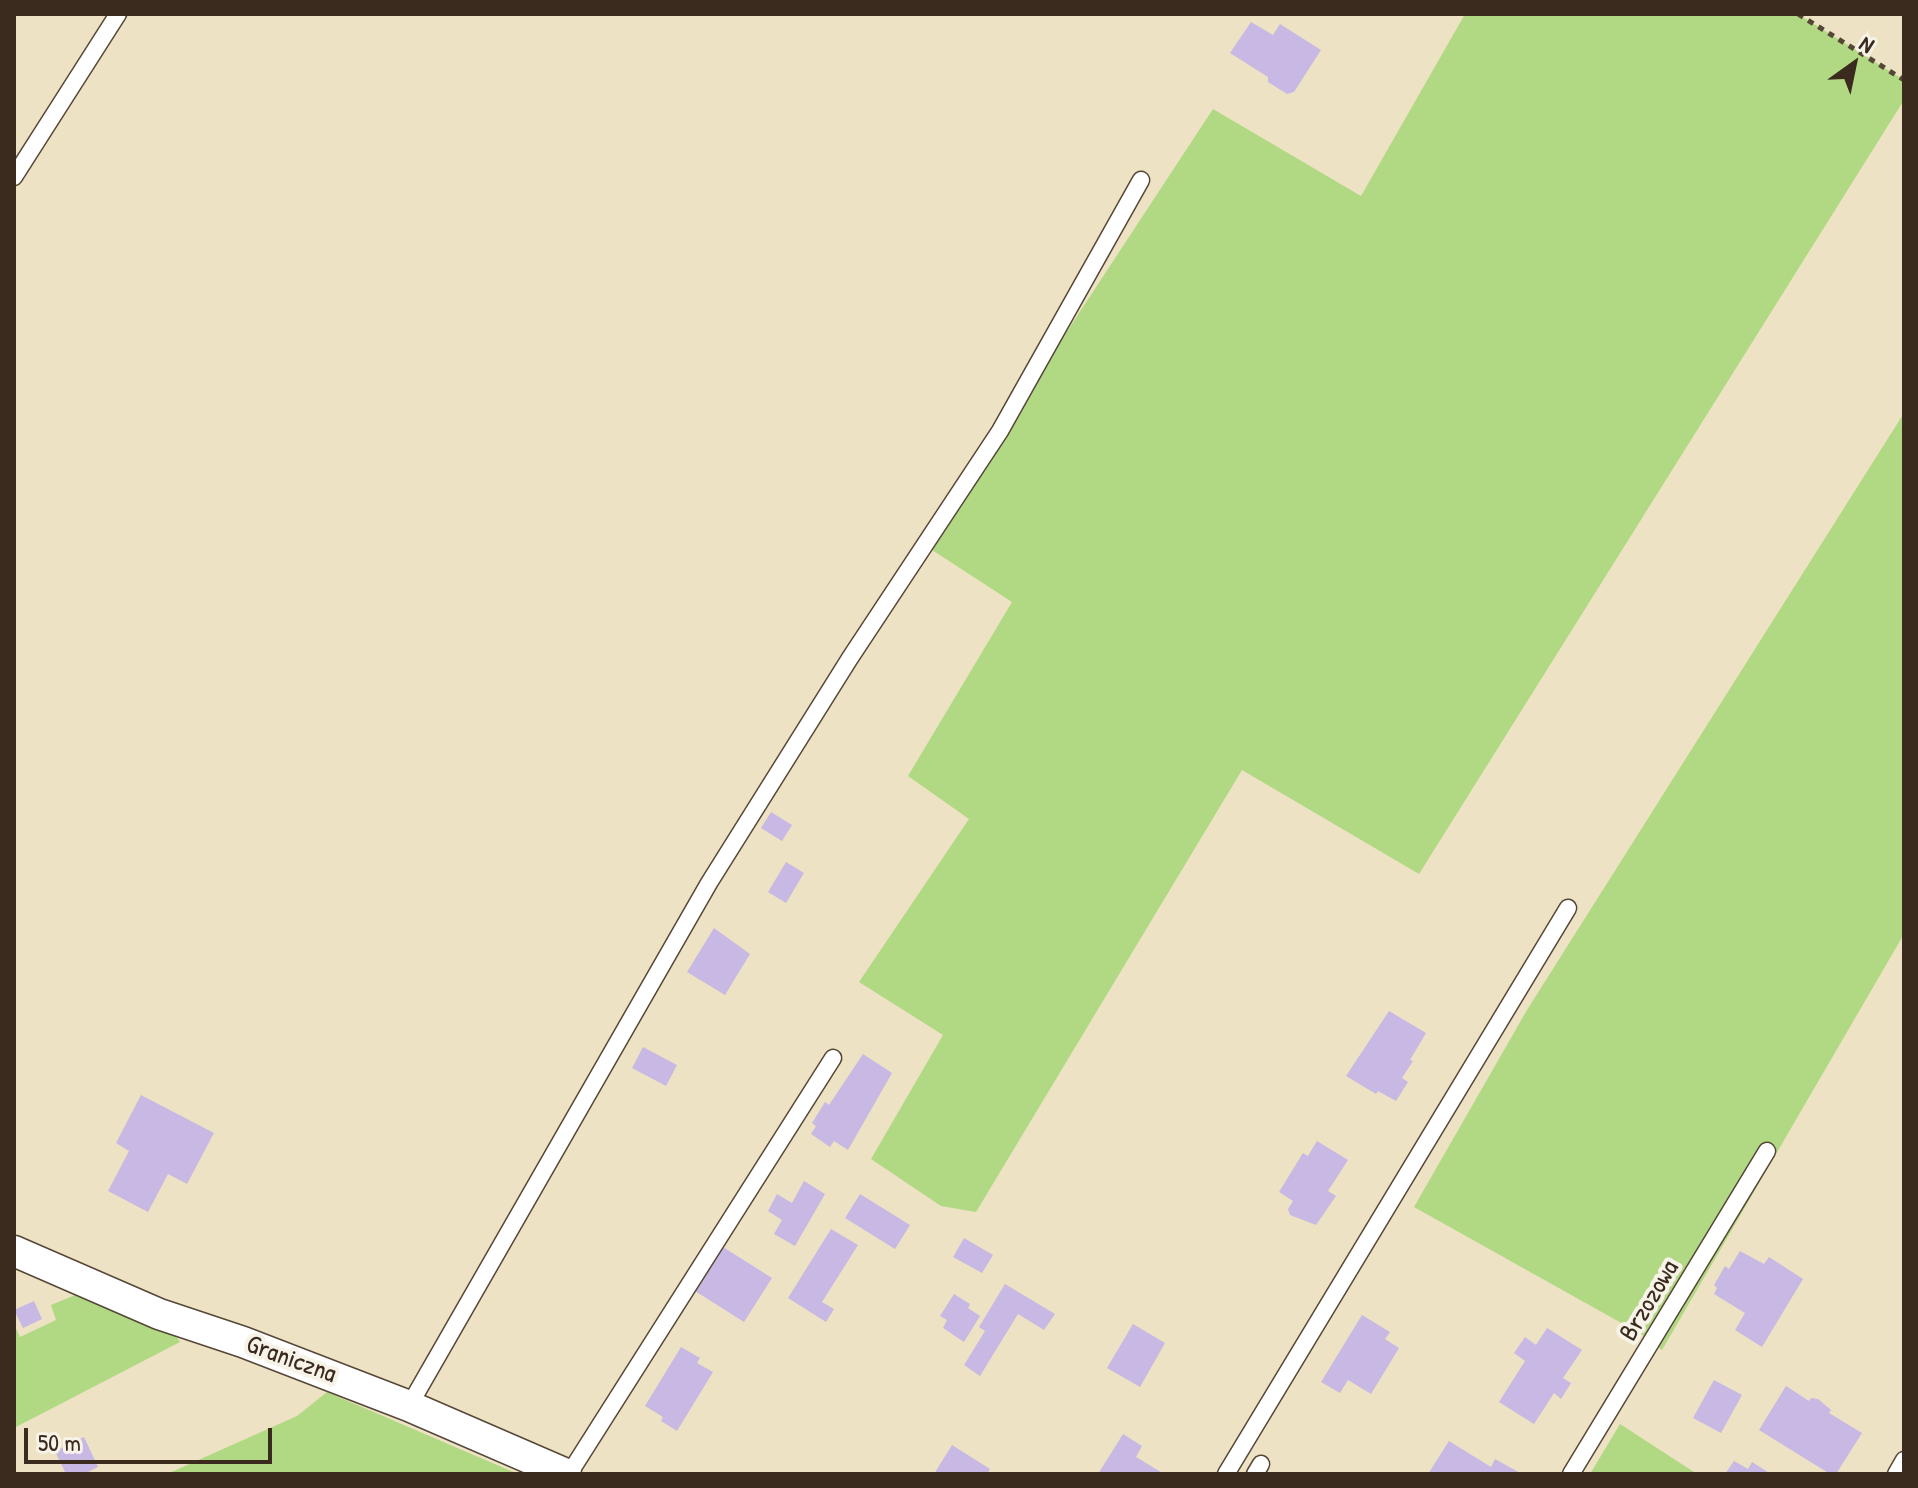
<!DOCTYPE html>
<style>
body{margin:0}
#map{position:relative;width:1918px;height:1488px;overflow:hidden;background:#ede2c3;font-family:"Patrick Hand",sans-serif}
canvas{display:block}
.frame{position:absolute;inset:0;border:16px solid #3b2a1e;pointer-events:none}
.north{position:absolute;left:1814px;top:24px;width:80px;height:80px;-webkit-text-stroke:6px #f7f3e8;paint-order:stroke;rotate:33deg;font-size:22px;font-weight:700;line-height:32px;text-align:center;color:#3b2a1e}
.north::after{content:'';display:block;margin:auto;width:28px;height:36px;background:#3b2a1e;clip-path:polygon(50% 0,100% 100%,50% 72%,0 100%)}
.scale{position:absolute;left:24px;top:1428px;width:248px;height:36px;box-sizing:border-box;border:4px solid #3b2a1e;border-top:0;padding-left:10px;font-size:24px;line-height:28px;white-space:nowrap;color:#3b2a1e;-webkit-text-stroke:6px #f7f3e8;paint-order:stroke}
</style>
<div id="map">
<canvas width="1918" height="1488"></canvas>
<div class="frame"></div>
<div class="north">N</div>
<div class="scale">50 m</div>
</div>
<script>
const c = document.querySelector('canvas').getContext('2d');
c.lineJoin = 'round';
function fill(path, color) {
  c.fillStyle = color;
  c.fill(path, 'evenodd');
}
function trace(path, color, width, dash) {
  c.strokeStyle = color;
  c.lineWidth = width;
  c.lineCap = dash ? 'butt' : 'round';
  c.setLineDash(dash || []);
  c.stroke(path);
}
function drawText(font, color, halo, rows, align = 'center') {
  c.font = font + ' "Patrick Hand",sans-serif';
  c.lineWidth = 8;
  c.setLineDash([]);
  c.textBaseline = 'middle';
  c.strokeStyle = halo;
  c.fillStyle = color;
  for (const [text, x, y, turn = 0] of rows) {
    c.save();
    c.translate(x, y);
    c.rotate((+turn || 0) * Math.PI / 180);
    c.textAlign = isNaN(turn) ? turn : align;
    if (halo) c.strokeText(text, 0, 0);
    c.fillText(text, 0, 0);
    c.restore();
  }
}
const green = new Path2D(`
 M 1465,14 L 1798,14 L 1904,80 L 1904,100 L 1419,874 L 1242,770 L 976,1212 L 941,1206 L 871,1159 L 943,1035 L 859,982 L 969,819 L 908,776 L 1012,602 L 926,546 L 1213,109 L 1361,196 Z
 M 1904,413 L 1904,934 L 1662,1350 L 1641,1334 L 1414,1207 L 1527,1010 Z
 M 80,1293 L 170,1328 L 180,1342 L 14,1428 L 14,1324 L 20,1337 L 56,1320 L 51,1305 Z
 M 327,1392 L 518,1474 L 167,1474 L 297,1416 Z
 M 1620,1424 L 1697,1474 L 1590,1474 Z`);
const building = new Path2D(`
 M 1251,22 L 1273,35 L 1280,24 L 1321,50 L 1294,92 L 1287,94 L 1268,82 L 1268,77 L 1230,53 Z
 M 771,812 L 792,825 L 782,841 L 761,828 Z
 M 786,862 L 804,873 L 786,903 L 768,892 Z
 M 714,928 L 750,954 L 725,995 L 687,972 Z
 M 1389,1011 L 1426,1033 L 1410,1060 L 1413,1061 L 1402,1078 L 1408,1082 L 1396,1101 L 1378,1091 L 1376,1094 L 1346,1076 Z
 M 643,1047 L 677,1065 L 666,1086 L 632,1068 Z
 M 863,1054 L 892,1073 L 848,1150 L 834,1141 L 830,1147 L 811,1134 L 816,1126 L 812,1123 L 825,1102 L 829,1105 Z
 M 141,1095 L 214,1133 L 187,1184 L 168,1174 L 148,1212 L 108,1191 L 129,1151 L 116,1143 Z
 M 1317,1141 L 1348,1160 L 1328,1191 L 1336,1196 L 1316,1225 L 1290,1215 L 1288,1209 L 1293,1201 L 1279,1192 L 1303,1153 L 1308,1156 Z
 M 804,1181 L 825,1194 L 795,1246 L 774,1234 L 782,1220 L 768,1211 L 777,1194 L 792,1203 Z
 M 860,1194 L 910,1225 L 895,1249 L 845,1218 Z
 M 831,1229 L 858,1245 L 822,1302 L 834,1309 L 826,1322 L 788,1298 Z
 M 964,1238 L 993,1255 L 982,1273 L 953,1257 Z
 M 723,1247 L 772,1278 L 744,1322 L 695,1291 Z
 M 1740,1251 L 1764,1264 L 1769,1257 L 1803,1279 L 1762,1347 L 1735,1330 L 1745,1313 L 1714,1294 L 1717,1288 L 1714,1285 L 1725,1266 L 1729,1269 Z
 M 1005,1284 L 1055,1314 L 1044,1330 L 1018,1314 L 980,1376 L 964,1365 L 985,1331 L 979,1327 Z
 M 954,1294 L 970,1304 L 968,1308 L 980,1316 L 964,1342 L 943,1328 L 947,1320 L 940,1316 Z
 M 34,1301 L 42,1319 L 23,1328 L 14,1310 Z
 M 1362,1315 L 1390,1332 L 1385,1339 L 1399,1348 L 1371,1394 L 1348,1380 L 1340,1393 L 1321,1382 Z
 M 1133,1324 L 1165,1343 L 1140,1387 L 1107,1368 Z
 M 1547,1328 L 1582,1350 L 1563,1378 L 1571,1383 L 1561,1399 L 1554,1393 L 1534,1424 L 1499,1402 L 1525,1361 L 1514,1353 L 1525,1337 L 1536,1345 Z
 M 681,1347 L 700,1358 L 697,1363 L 713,1372 L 677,1431 L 661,1421 L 663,1417 L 645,1406 Z
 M 1714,1380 L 1742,1395 L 1721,1433 L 1693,1418 Z
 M 1786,1386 L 1809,1401 L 1811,1398 L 1818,1399 L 1831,1410 L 1829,1413 L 1862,1433 L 1836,1474 L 1830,1474 L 1759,1430 Z
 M 1123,1434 L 1142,1446 L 1136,1457 L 1164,1474 L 1098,1474 Z
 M 84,1437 L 98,1467 L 84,1474 L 66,1474 L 55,1451 Z
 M 1449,1441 L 1491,1467 L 1495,1459 L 1522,1474 L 1428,1474 Z
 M 952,1445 L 990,1469 L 987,1474 L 934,1474 Z
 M 1734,1461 L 1748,1469 L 1752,1462 L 1771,1474 L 1725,1474 Z`);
const path = new Path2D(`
 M 1798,14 L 1904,80`);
const lane = new Path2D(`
 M 14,177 L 118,14
 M 409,1406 L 709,883 L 850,658 L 1000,431 L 1141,180
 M 569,1474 L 833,1058
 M 1226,1474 L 1568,908
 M 1255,1474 L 1261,1464
 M 1571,1474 L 1767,1151
 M 1896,1474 L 1904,1460`);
const street = new Path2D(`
 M 14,1251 L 159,1314 L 243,1342 L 409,1406 L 566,1474`);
const streetNames = [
 ["Brzozowa",1650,1301,-59],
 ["Graniczna",291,1360,20]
];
fill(green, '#b1d984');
fill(building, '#c8b8e4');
trace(lane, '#564637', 19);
trace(street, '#564637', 33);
trace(path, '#564637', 5, [6, 6]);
trace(lane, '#fff', 16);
trace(street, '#fff', 30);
drawText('26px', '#3b2a1e', '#f7f3e8', streetNames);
</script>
